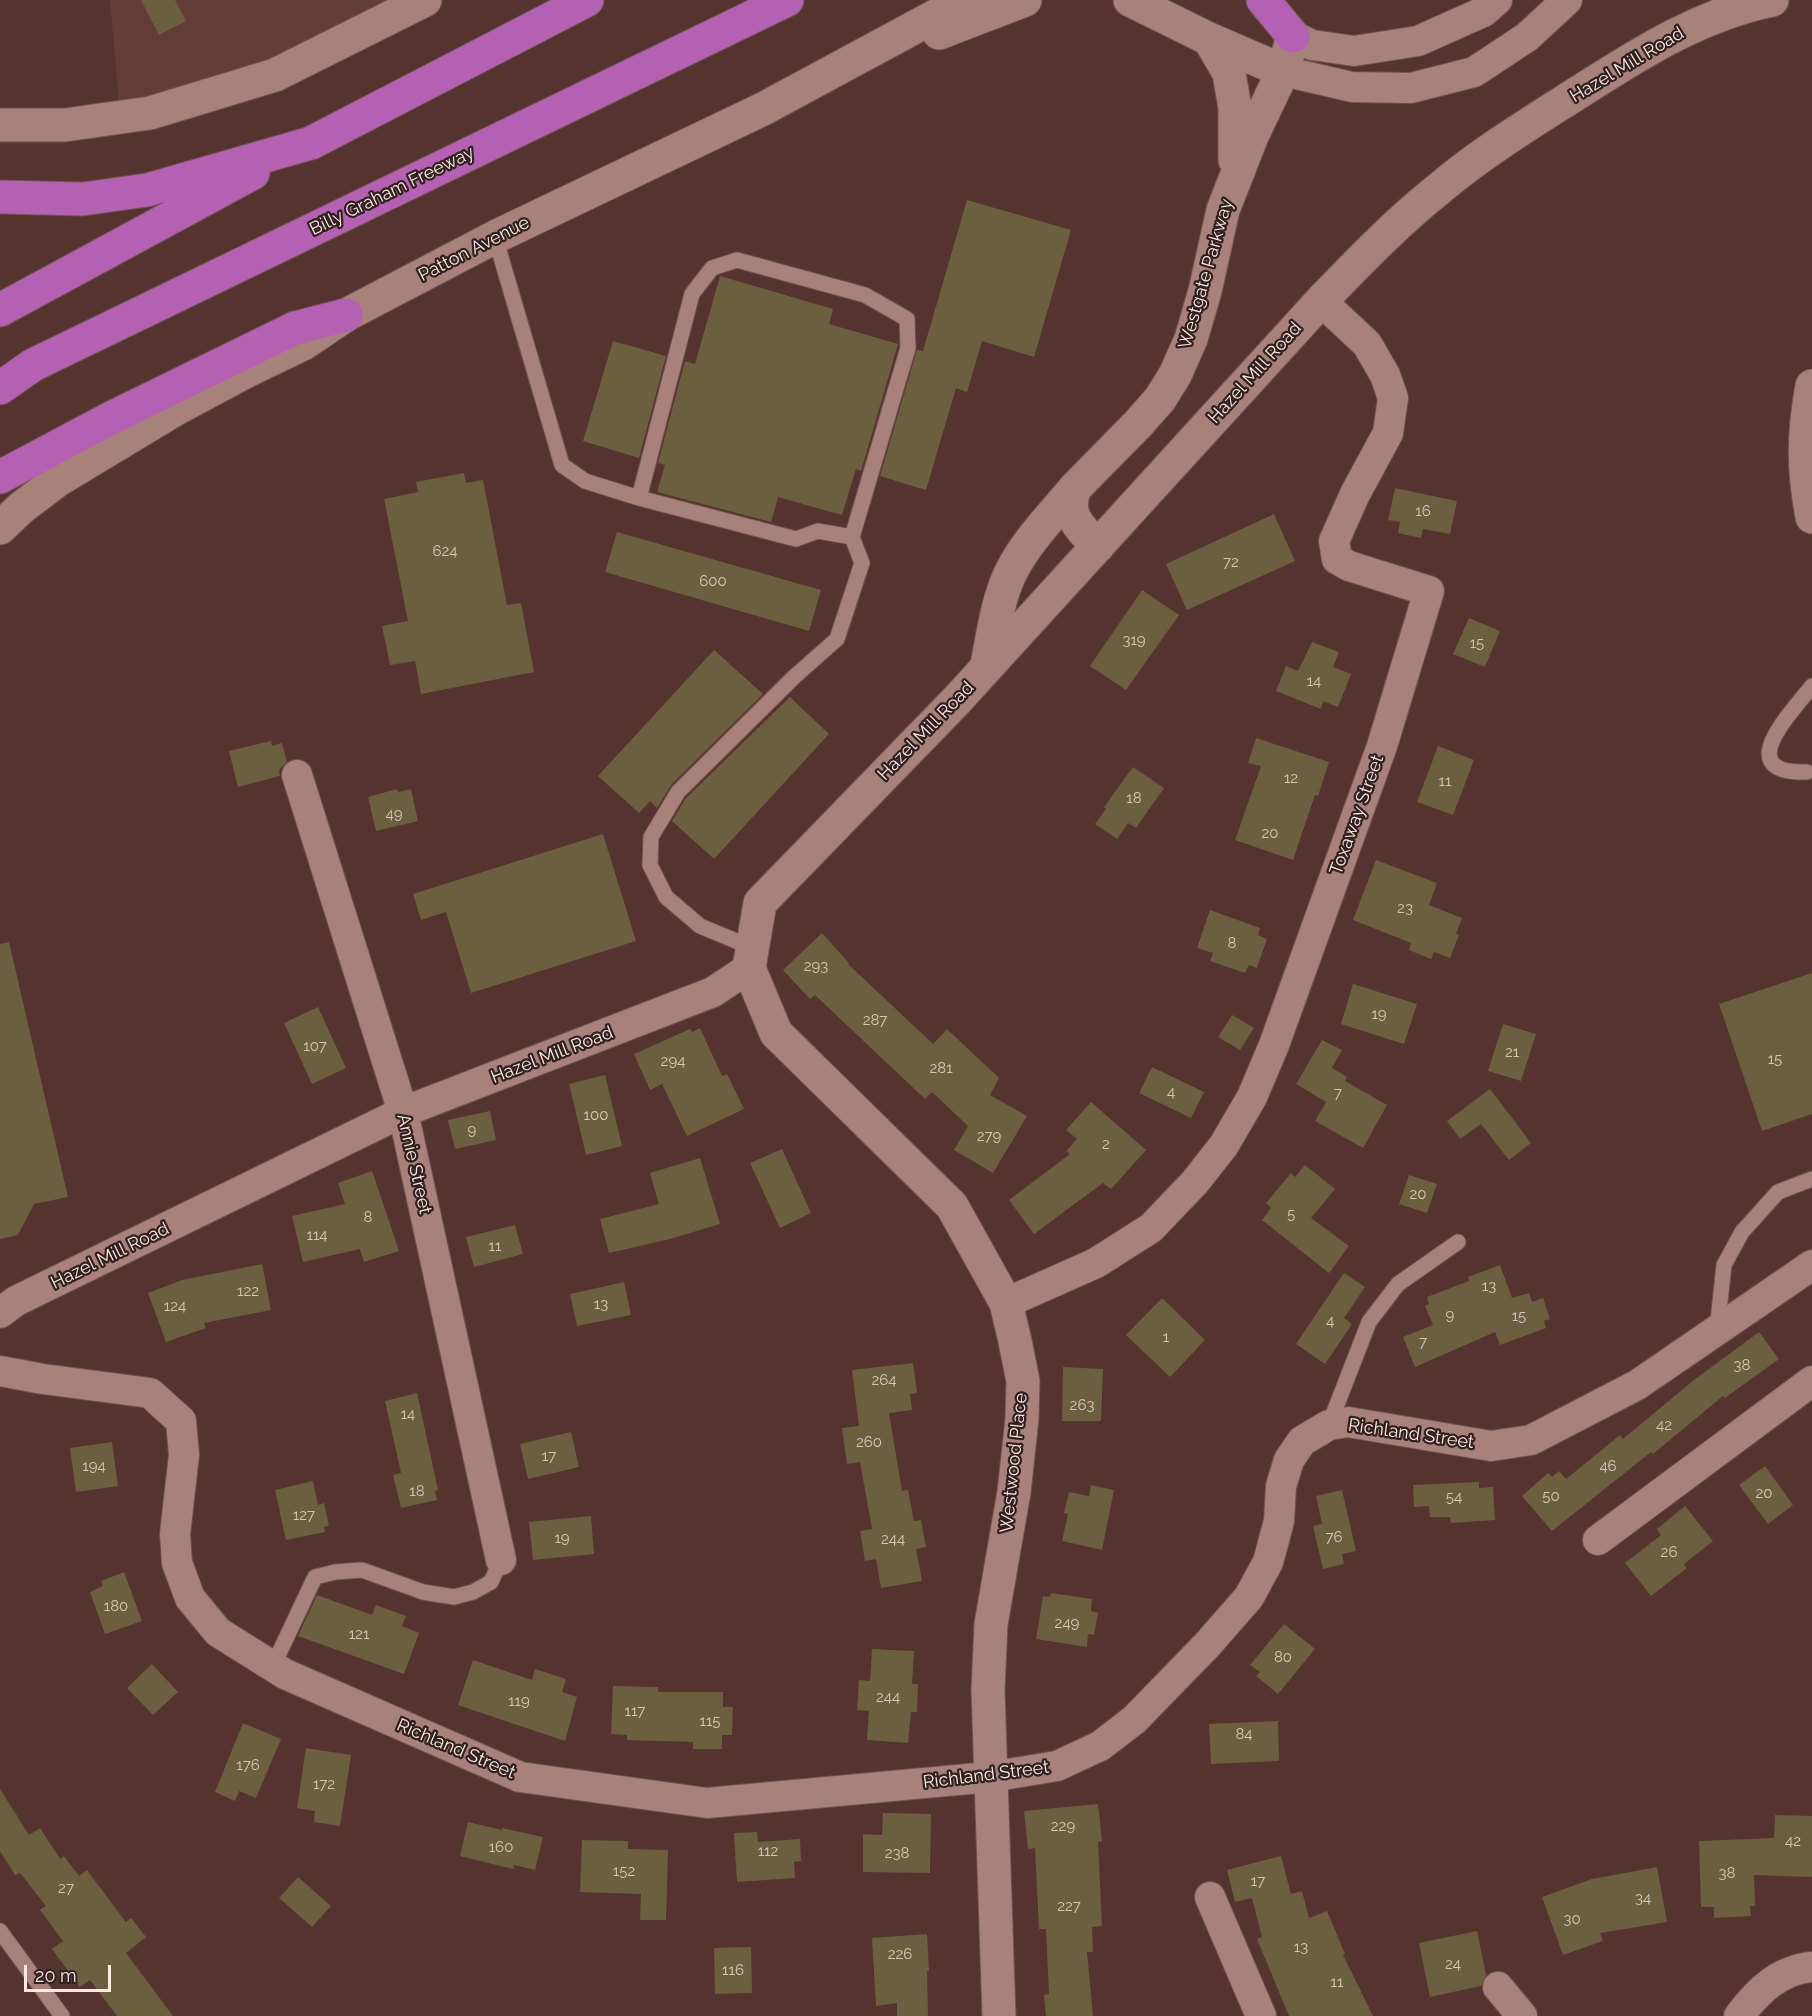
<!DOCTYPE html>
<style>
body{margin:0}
#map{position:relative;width:1812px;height:2016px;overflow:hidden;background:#55332f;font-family:Raleway,sans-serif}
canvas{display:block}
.scale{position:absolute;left:24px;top:1965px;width:87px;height:27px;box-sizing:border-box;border:3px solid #fee7e4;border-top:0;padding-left:8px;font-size:18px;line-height:21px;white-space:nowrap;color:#fee7e4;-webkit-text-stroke:4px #30201e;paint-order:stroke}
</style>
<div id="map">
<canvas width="1812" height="2016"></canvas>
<div class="scale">20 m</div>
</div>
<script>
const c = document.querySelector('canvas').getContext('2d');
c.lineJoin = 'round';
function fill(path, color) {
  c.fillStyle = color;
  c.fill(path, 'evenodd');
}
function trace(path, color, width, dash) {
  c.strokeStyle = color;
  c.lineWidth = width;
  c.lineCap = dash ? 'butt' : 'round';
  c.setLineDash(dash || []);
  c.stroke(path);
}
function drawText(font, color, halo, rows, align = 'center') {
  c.font = font + ' Raleway,sans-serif';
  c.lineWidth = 4.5;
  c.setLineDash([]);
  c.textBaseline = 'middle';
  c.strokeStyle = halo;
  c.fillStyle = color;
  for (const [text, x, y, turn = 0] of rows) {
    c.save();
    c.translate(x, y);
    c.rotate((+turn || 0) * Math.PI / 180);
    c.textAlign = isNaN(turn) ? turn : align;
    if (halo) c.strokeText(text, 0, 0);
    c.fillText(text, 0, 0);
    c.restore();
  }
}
const built = new Path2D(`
 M 110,0 L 404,0 L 240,74 L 119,106 Z`);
const building = new Path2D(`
 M 141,0 L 175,0 L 186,21 L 159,35 Z
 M 967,200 L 1071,230 L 1034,357 L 982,341 L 967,392 L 956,388 L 926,490 L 880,476 L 917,350 L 923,351 Z
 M 720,276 L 833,309 L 829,324 L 898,344 L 861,471 L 856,469 L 842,515 L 778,497 L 771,522 L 657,492 L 665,465 L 658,463 L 685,361 L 695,364 Z
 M 613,341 L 666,356 L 639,458 L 583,441 Z
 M 464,473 L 466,483 L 483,480 L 507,605 L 521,603 L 534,672 L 421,694 L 415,661 L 390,665 L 382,626 L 408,621 L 384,499 L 418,492 L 416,482 Z
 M 1395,488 L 1457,501 L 1450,534 L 1423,529 L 1421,538 L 1398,533 L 1400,522 L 1388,520 Z
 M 1274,514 L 1295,561 L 1187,610 L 1166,564 Z
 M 617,532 L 821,590 L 809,631 L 605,572 Z
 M 1142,590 L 1179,615 L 1126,690 L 1090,666 Z
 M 1469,618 L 1500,631 L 1485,667 L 1453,654 Z
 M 1312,642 L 1339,652 L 1333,667 L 1351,674 L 1338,707 L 1323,701 L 1321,709 L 1276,691 L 1286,666 L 1298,671 Z
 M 714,650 L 763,694 L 671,785 L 657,808 L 650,801 L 639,813 L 598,776 Z
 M 790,697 L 829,734 L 714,859 L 672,821 L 686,798 Z
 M 1256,738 L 1329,762 L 1318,796 L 1315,795 L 1293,860 L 1235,840 L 1261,766 L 1248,763 Z
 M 271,741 L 272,746 L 282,743 L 287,762 L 279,770 L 280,776 L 238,787 L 229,751 Z
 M 1438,746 L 1474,760 L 1453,815 L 1417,802 Z
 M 1133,767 L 1164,788 L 1136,828 L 1128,823 L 1117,839 L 1095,824 L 1106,809 L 1104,807 Z
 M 397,789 L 398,792 L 411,789 L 418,821 L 376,831 L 368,797 Z
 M 603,834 L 636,941 L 471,993 L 446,912 L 421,920 L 413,894 Z
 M 1376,860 L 1437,883 L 1429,905 L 1462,918 L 1456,934 L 1459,935 L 1450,958 L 1434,952 L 1431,959 L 1409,950 L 1411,943 L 1353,920 Z
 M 1210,910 L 1260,928 L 1258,935 L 1267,939 L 1257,968 L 1249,965 L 1245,973 L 1210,961 L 1213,953 L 1197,948 Z
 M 822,933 L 849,963 L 848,964 L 933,1044 L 947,1029 L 999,1078 L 990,1095 L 1027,1116 L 993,1173 L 954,1150 L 968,1126 L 932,1092 L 925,1099 L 815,995 L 810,999 L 783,970 Z
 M 9,942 L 68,1197 L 34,1204 L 18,1235 L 0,1239 L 0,944 Z
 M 1812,973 L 1812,1114 L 1762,1131 L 1719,1004 Z
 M 1353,984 L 1417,1004 L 1404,1044 L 1341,1024 Z
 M 318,1007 L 346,1068 L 312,1084 L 284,1023 Z
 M 1232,1015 L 1254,1028 L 1240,1050 L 1218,1037 Z
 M 1503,1024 L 1536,1034 L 1521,1081 L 1488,1071 Z
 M 700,1028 L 722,1076 L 727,1074 L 744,1109 L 687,1136 L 662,1084 L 650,1090 L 634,1054 L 690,1029 L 692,1032 Z
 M 1322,1040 L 1342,1050 L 1332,1068 L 1347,1077 L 1345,1081 L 1387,1105 L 1363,1148 L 1315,1121 L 1326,1102 L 1296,1084 Z
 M 1152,1067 L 1204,1092 L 1191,1118 L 1139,1093 Z
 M 605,1075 L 622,1146 L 586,1155 L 569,1084 Z
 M 1490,1089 L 1531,1143 L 1509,1160 L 1481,1124 L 1460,1139 L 1447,1121 Z
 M 1091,1102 L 1146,1150 L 1111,1189 L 1103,1183 L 1034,1234 L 1009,1200 L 1070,1154 L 1066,1151 L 1077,1139 L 1066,1130 Z
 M 490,1111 L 496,1140 L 455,1149 L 448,1120 Z
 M 782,1149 L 811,1213 L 780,1228 L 750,1163 Z
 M 700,1158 L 720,1224 L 670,1239 L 609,1253 L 600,1219 L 659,1204 L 650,1173 Z
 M 1305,1165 L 1335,1189 L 1311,1218 L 1349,1246 L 1329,1273 L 1262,1220 L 1271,1208 L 1266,1203 L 1291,1173 L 1295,1177 Z
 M 372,1171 L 399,1251 L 364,1262 L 360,1249 L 303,1262 L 292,1216 L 345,1204 L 338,1183 Z
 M 1409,1175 L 1437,1184 L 1427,1213 L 1399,1204 Z
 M 515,1225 L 523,1254 L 474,1267 L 466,1237 Z
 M 262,1264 L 271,1310 L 204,1323 L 206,1328 L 166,1342 L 148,1293 L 182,1280 Z
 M 1500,1265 L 1512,1298 L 1529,1293 L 1532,1302 L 1543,1298 L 1550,1319 L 1544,1321 L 1546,1328 L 1500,1345 L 1495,1332 L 1415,1367 L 1403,1337 L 1433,1325 L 1425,1306 L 1429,1304 L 1427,1297 L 1469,1281 L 1468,1277 Z
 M 1344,1273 L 1365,1287 L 1344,1318 L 1352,1324 L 1325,1364 L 1296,1344 Z
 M 624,1282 L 631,1315 L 577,1326 L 570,1294 Z
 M 1162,1298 L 1205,1340 L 1170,1377 L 1126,1335 Z
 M 1759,1332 L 1779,1359 L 1725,1398 L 1723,1396 L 1653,1454 L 1651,1452 L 1552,1531 L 1522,1496 L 1548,1473 L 1552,1477 L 1559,1471 L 1566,1479 L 1620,1435 L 1623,1439 L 1694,1380 Z
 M 913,1363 L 917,1393 L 910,1394 L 912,1410 L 889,1413 L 902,1491 L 908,1490 L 914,1521 L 921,1520 L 926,1547 L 916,1549 L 922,1581 L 881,1588 L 876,1559 L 865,1561 L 860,1531 L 872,1529 L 860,1462 L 847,1464 L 842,1428 L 859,1426 L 852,1370 Z
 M 1063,1367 L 1103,1369 L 1101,1421 L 1062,1421 Z
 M 417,1393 L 438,1490 L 435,1491 L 437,1500 L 401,1508 L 393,1475 L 401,1473 L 385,1401 Z
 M 571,1432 L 579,1467 L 528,1479 L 520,1444 Z
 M 112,1442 L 118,1486 L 76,1492 L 70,1448 Z
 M 1765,1466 L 1793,1505 L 1768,1524 L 1739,1485 Z
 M 313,1481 L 318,1505 L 324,1503 L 329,1526 L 324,1527 L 325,1532 L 286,1540 L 275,1490 Z
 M 1479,1482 L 1479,1488 L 1493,1487 L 1495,1520 L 1451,1523 L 1450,1517 L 1430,1517 L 1429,1506 L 1414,1507 L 1413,1485 Z
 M 1091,1485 L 1114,1490 L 1102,1550 L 1062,1541 L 1068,1514 L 1064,1513 L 1069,1492 L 1089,1496 Z
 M 1342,1490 L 1356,1551 L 1342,1554 L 1344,1564 L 1323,1569 L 1313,1526 L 1322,1524 L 1316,1496 Z
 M 1685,1506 L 1713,1541 L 1684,1564 L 1687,1568 L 1651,1596 L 1625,1563 L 1661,1535 L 1657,1529 Z
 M 591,1516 L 594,1554 L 533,1560 L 529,1522 Z
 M 124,1572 L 142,1621 L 105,1634 L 90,1592 L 103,1586 L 101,1581 Z
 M 1051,1593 L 1092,1599 L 1091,1611 L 1098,1613 L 1094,1635 L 1088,1634 L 1087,1647 L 1036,1639 L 1043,1596 L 1050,1597 Z
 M 317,1595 L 372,1615 L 376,1605 L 406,1616 L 402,1626 L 419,1633 L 404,1674 L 298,1636 Z
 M 1284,1624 L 1315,1649 L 1278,1694 L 1256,1676 L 1260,1672 L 1250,1665 Z
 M 872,1649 L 914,1651 L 912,1684 L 918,1684 L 917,1712 L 911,1712 L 908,1743 L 867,1740 L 869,1711 L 857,1710 L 859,1680 L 870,1681 Z
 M 473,1660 L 532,1680 L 535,1669 L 566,1679 L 562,1692 L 577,1697 L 565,1741 L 458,1705 Z
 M 152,1664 L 178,1692 L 153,1715 L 127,1688 Z
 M 613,1686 L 658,1687 L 658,1692 L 723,1692 L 723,1707 L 733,1707 L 732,1735 L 722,1735 L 722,1749 L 693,1749 L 693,1742 L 627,1740 L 627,1735 L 611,1734 Z
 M 1278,1721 L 1279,1761 L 1211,1764 L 1209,1724 Z
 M 243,1723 L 281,1739 L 256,1798 L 239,1791 L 235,1801 L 215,1792 Z
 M 306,1748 L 351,1755 L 340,1826 L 314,1822 L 315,1811 L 297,1808 Z
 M 0,1789 L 29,1835 L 40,1828 L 60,1859 L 64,1856 L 79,1876 L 87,1870 L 126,1922 L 131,1918 L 146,1937 L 126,1953 L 173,2016 L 117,2016 L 90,1980 L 80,1987 L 52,1949 L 63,1941 L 40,1910 L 46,1906 L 20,1873 L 15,1875 L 0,1851 Z
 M 1098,1804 L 1102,1841 L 1098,1842 L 1102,1926 L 1092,1927 L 1093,1952 L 1087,1952 L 1093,2016 L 1046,2016 L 1044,1995 L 1049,1994 L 1046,1929 L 1039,1929 L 1035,1848 L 1028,1849 L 1024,1811 Z
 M 883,1813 L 931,1814 L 930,1873 L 863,1872 L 863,1834 L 882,1835 Z
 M 1775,1815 L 1812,1816 L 1812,1877 L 1754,1875 L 1755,1906 L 1750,1906 L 1751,1916 L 1714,1918 L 1714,1907 L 1701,1907 L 1699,1841 L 1774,1838 Z
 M 468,1822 L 502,1830 L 502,1828 L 543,1837 L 535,1870 L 514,1865 L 513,1869 L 460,1856 Z
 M 757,1832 L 758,1842 L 800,1839 L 801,1861 L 794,1862 L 795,1878 L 737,1882 L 734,1833 Z
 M 582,1840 L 628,1841 L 628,1849 L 668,1850 L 666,1920 L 640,1920 L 641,1894 L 580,1892 Z
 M 1281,1856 L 1291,1894 L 1302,1891 L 1309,1918 L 1327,1911 L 1345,1954 L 1343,1955 L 1373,2016 L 1289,2016 L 1257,1939 L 1262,1937 L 1252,1898 L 1235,1902 L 1227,1870 Z
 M 1657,1867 L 1667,1922 L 1600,1933 L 1603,1941 L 1563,1955 L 1542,1897 L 1592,1879 Z
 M 298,1877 L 331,1906 L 312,1927 L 279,1898 Z
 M 1477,1931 L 1486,1975 L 1481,1986 L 1430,1997 L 1419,1943 Z
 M 927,1934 L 929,1971 L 927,1971 L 928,2016 L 897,2016 L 897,2003 L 876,2006 L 872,1938 Z
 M 751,1947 L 752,1993 L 715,1994 L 714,1948 Z`);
const lane = new Path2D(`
 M 495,237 L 562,465 L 585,481 L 639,498 L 796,539 L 818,531 L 852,537 L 862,563 L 837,639 L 794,677 L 678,792 L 651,837 L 650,865 L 666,897 L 700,926 L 753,948
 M 639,498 L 692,294 L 712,268 L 737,260 L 865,295 L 907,319 L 908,348 L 852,537
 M 1807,772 C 1730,774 1791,713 1812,686
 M 1717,1330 L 1724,1265 L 1742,1232 L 1778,1192 L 1812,1179
 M 1329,1425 L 1369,1322 L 1398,1284 L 1458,1242
 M 273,1666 L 315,1577 L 335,1572 L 362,1570 L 423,1592 L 454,1597 L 473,1592 L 491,1582 L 501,1560
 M 0,1931 L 62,2016`);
const street = new Path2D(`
 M 1293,36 L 1312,45 L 1354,51 L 1418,41 L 1483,12 L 1497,0
 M 1283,71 L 1352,87 L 1411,88 L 1474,72 L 1527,37 L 1567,0
 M 297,775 L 403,1112 L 501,1560
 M 1006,1303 L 1096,1263 L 1151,1228 L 1195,1182 L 1224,1145 L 1252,1097 L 1274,1045 L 1382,746 L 1429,591 L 1349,566 L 1337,559 L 1334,541 L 1355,494 L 1388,433 L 1393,398 L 1385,375 L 1367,344 L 1321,301
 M 0,1313 L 16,1301 L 403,1112 L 713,992 L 749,968
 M 0,1371 L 43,1379 L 150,1393 L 181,1421 L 184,1455 L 175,1534 L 177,1563 L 190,1598 L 218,1632 L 285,1674 L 520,1777 L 707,1803 L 990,1777 L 1057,1766 L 1100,1746 L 1134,1720 L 1207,1645 L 1249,1597 L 1268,1562 L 1279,1521 L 1281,1486 L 1289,1460 L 1302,1441 L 1329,1425 L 1348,1422 L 1491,1446 L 1531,1440 L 1637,1385 L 1812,1265
 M 1598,1540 L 1812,1381
 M 1210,1897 L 1261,2016
 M 1498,1987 L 1522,2016
 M 1739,2016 C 1758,1991 1779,1970 1812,1967`);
const secondary = new Path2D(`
 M 1130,0 L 1209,39 L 1283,71
 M 939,33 L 1025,0
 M 1209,39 L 1229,73 L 1235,108 L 1235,160
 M 0,125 L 65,125 L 150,113 L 275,75 L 425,0
 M 1812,386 C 1803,435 1803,469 1812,517
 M 0,528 L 21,508 L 58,480 L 174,410 L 245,372 L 303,344 L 346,315 L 495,237 L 763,109 L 965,0
 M 1098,546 C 1080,528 1064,515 1075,488 L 1138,424 L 1160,399 L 1175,375 L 1191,339 L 1205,291 L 1223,210 L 1252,136 L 1283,71 L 1293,36
 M 987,665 C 993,635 997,602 1010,574 C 1025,542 1053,515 1075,488
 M 999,2016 L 988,1690 L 991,1624 L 1014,1492 L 1022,1419 L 1023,1381 L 1015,1341 L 1006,1303 L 952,1206 L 776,1033 L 749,968 L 760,903 L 957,700 L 1321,301 C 1359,262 1397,222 1440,188 C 1485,150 1537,119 1587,87 C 1645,50 1703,14 1772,0`);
const highway = new Path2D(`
 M 1263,0 L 1293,36
 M 0,197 L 83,199 L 147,190 L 311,143 L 587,0
 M 0,310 L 253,173
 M 0,388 L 33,365 L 787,0
 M 0,477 L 111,418 L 295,328 L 346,315`);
const numberNames = [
 ["16",1423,511],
 ["624",445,551],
 ["72",1231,562],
 ["600",713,581],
 ["319",1134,640],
 ["15",1477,643],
 ["14",1314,681],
 ["12",1291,778],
 ["11",1445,781],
 ["18",1134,798],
 ["49",394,814],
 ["20",1270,833],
 ["23",1405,908],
 ["8",1232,943],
 ["293",816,966],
 ["19",1379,1014],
 ["287",875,1020],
 ["107",315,1046],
 ["21",1512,1052],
 ["15",1775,1059],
 ["294",673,1061],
 ["281",941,1068],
 ["4",1171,1092],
 ["7",1338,1093],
 ["100",596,1115],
 ["9",472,1130],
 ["279",989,1136],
 ["2",1106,1144],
 ["20",1418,1194],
 ["5",1291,1214],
 ["8",368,1217],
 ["114",317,1235],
 ["11",495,1246],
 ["13",1489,1286],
 ["122",248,1291],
 ["13",601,1304],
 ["124",175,1306],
 ["9",1450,1315],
 ["15",1519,1316],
 ["4",1330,1321],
 ["1",1166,1337],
 ["7",1423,1342],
 ["38",1742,1365],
 ["264",884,1380],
 ["263",1082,1405],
 ["14",408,1414],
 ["42",1664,1425],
 ["260",869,1442],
 ["17",549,1456],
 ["194",94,1466],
 ["46",1608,1466],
 ["18",417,1491],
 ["20",1764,1493],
 ["50",1551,1496],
 ["54",1454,1497],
 ["127",304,1515],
 ["76",1334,1537],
 ["19",562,1538],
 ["244",893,1539],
 ["26",1669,1552],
 ["180",116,1606],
 ["249",1067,1623],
 ["121",359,1634],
 ["80",1283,1657],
 ["244",888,1697],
 ["119",519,1701],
 ["117",635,1711],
 ["115",710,1721],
 ["84",1244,1734],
 ["176",248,1765],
 ["172",324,1784],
 ["229",1063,1826],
 ["42",1793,1841],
 ["160",501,1847],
 ["112",768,1851],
 ["238",897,1853],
 ["152",624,1871],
 ["38",1727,1873],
 ["17",1258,1881],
 ["27",66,1888],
 ["34",1643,1898],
 ["227",1069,1906],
 ["30",1572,1919],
 ["13",1301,1947],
 ["226",900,1954],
 ["24",1453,1964],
 ["116",733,1970],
 ["11",1337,1982]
];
const streetNames = [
 ["Hazel Mill Road",1627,65,-31],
 ["Billy Graham Freeway",392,191,-26],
 ["Patton Avenue",474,249,-27],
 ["Westgate Parkway",1206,274,-74],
 ["Hazel Mill Road",1255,373,-48],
 ["Hazel Mill Road",926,731,-46],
 ["Toxaway Street",1357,815,-70],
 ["Hazel Mill Road",552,1055,-21],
 ["Annie Street",414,1164,77],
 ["Hazel Mill Road",110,1256,-26],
 ["Richland Street",1411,1434,8],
 ["Westwood Place",1014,1463,-84],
 ["Richland Street",456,1749,23],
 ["Richland Street",986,1775,-7]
];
fill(built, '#653d38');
fill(building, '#6c5f3f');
trace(lane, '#705350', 17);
trace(street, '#705350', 32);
trace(secondary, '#705350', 35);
trace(highway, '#705350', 35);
trace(lane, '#a9817b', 15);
trace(street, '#a9817b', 30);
trace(secondary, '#a9817b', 33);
trace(highway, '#b460b3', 33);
drawText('15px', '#dac5bb', null, numberNames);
drawText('18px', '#fee7e4', '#30201e', streetNames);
</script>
